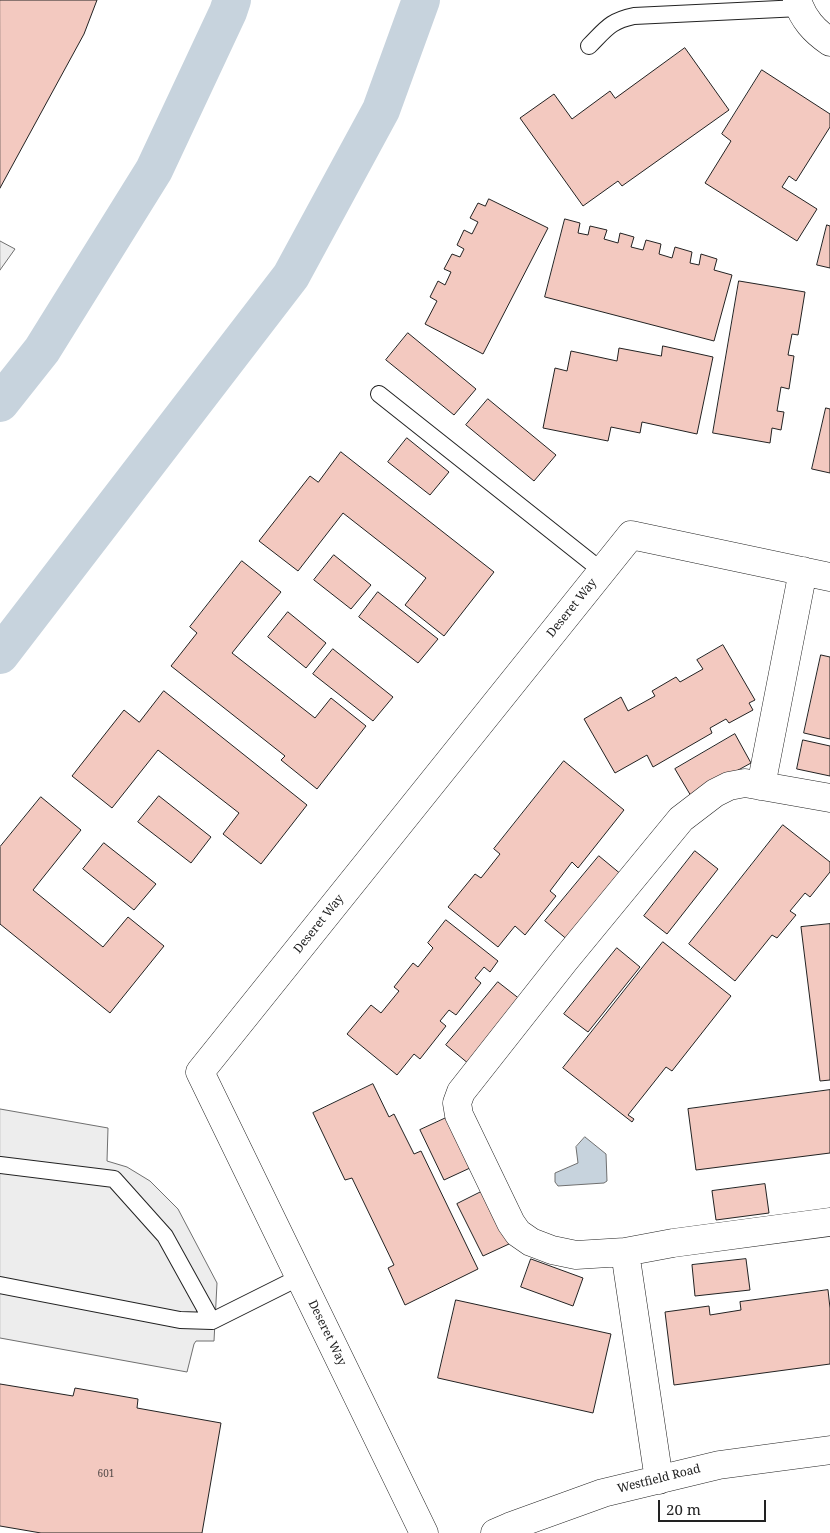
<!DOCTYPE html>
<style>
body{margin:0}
#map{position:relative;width:830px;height:1533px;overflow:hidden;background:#fff;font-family:"Noto Serif",serif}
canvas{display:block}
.scale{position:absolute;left:658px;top:1500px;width:108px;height:22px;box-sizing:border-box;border:2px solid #222;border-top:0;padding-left:6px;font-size:15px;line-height:18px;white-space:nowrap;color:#222;-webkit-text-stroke:4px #fff;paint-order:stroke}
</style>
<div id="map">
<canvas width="830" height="1533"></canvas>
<div class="scale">20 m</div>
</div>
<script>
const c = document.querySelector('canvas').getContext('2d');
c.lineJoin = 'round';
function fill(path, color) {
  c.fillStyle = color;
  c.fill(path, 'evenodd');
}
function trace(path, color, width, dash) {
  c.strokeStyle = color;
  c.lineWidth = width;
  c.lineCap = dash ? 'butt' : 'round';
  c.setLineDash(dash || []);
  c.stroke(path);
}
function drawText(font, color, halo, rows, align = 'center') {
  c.font = font + ' "Noto Serif",serif';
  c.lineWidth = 4;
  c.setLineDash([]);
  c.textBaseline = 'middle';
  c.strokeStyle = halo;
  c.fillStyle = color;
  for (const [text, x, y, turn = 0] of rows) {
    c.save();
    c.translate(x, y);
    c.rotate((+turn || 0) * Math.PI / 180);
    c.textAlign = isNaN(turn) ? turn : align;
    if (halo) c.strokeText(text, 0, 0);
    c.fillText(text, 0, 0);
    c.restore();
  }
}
const parking = new Path2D(`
 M 0,241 L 15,249 L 0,270 Z
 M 0,1109 L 108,1128 L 107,1161 L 127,1167 L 150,1181 L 178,1209 L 217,1283 L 214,1341 L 196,1341 L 194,1344 L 187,1372 L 0,1338 Z`);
const water = new Path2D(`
 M 585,1137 L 606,1154 L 607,1181 L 604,1183 L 558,1186 L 555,1182 L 555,1173 L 578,1163 L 576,1147 Z`);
const canal = new Path2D(`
 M 0,403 L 42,350 L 154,170 L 228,12 L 232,0
 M 0,655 L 291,276 L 381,110 L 421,0`);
const building = new Path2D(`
 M 0,0 L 97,0 L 84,34 L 0,188 Z
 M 685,48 L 729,110 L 622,186 L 618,181 L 583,206 L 520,118 L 554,94 L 572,119 L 610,91 L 615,98 Z
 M 762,70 L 830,114 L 830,127 L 796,181 L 789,176 L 782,187 L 817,209 L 797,241 L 705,183 L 731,141 L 722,134 Z
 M 489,199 L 548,228 L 483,354 L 425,324 L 437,301 L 430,297 L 438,281 L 445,285 L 451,272 L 444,269 L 452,254 L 460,257 L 464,249 L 457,245 L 464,230 L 472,234 L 478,222 L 470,218 L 478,203 L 485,206 Z
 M 565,219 L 580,223 L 578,233 L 588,235 L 590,226 L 607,230 L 604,239 L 618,243 L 620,233 L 634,237 L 631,247 L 643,250 L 646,240 L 661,244 L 659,254 L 672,258 L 675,247 L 692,252 L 690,263 L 699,265 L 701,254 L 717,259 L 714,270 L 732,275 L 714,341 L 545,297 Z
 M 827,225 L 830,226 L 830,268 L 817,265 Z
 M 739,281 L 805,292 L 798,335 L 792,334 L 788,355 L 794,356 L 789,389 L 781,387 L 777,411 L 784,412 L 781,430 L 772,428 L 770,443 L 713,433 Z
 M 408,333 L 476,389 L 454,415 L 386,360 Z
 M 663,346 L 713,357 L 697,434 L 642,422 L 640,433 L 611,427 L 608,441 L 543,428 L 555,368 L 567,371 L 571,351 L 617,361 L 619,348 L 661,356 Z
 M 488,399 L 556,455 L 534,481 L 466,425 Z
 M 826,408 L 830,409 L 830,473 L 812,469 Z
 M 407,438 L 449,472 L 430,495 L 388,462 Z
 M 341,452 L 494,572 L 444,636 L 405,605 L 426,578 L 343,513 L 298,571 L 259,541 L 310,476 L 318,482 Z
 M 334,555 L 371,585 L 351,609 L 314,580 Z
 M 242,561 L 281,592 L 232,653 L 315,718 L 331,698 L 366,726 L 317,789 L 281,760 L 285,756 L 171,666 L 197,633 L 190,627 Z
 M 378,592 L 438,639 L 418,663 L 359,617 Z
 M 288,612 L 326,643 L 306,668 L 268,637 Z
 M 723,645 L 755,700 L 749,703 L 753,710 L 729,723 L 726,719 L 710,728 L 712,733 L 653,767 L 647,755 L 615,773 L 584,719 L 621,697 L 628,711 L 655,696 L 652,691 L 676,677 L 680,682 L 703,669 L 697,660 Z
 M 333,649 L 393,697 L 373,721 L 313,674 Z
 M 821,655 L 830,657 L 830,739 L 804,733 Z
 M 164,691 L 307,805 L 261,864 L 223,834 L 239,813 L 158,750 L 112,808 L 72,776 L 124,710 L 139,722 Z
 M 735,734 L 751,763 L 691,796 L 675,769 Z
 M 803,740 L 830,746 L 830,776 L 797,769 Z
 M 564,761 L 624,810 L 578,868 L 572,862 L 550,891 L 556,896 L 525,935 L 515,926 L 498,947 L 448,907 L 475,874 L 481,878 L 500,854 L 494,849 Z
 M 159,796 L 211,837 L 191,863 L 138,822 Z
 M 41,797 L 81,830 L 33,890 L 103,947 L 128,917 L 164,946 L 110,1013 L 0,924 L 0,847 Z
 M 783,825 L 830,862 L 830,872 L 810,897 L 805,893 L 790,911 L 796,915 L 777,938 L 772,935 L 735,981 L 689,944 Z
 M 104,843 L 156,884 L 134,910 L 83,869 Z
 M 695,851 L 718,869 L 667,934 L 644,916 Z
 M 599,856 L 622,875 L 569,941 L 545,921 Z
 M 446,920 L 498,961 L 490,972 L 484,967 L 475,978 L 481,983 L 456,1015 L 449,1010 L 440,1021 L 446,1026 L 420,1059 L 414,1054 L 397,1075 L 347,1034 L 371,1005 L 381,1013 L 399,991 L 394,987 L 413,963 L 418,967 L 433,948 L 428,943 Z
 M 830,924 L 830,1080 L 820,1081 L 801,927 Z
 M 663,942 L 731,996 L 672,1071 L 666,1067 L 628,1115 L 634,1119 L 632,1122 L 563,1068 Z
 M 617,948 L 640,967 L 588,1032 L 564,1014 Z
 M 498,982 L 521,1000 L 469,1064 L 446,1045 Z
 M 373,1084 L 389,1117 L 394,1114 L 414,1154 L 421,1151 L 478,1269 L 405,1305 L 388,1268 L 394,1265 L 352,1178 L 345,1180 L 313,1113 Z
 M 830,1090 L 830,1153 L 696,1170 L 688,1109 Z
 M 446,1118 L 470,1168 L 444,1180 L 420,1130 Z
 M 765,1184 L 769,1213 L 716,1220 L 712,1191 Z
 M 483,1191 L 509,1244 L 483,1256 L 457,1204 Z
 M 531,1259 L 583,1278 L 573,1306 L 521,1287 Z
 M 746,1259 L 750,1290 L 695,1296 L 692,1265 Z
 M 828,1290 L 830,1308 L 830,1364 L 674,1385 L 665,1312 L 709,1306 L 710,1315 L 741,1310 L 740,1302 Z
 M 456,1300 L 611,1334 L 593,1413 L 438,1378 Z
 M 0,1384 L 73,1396 L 75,1388 L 138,1399 L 137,1408 L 221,1423 L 202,1533 L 41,1533 L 0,1526 Z`);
const service = new Path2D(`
 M 589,46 C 606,29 610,21 634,16 L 800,8
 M 379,394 L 602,571
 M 0,1165 L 114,1179 L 165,1236 L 212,1321 L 300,1277
 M 0,1285 L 180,1320 L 212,1321`);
const minor = new Path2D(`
 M 797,0 C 803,19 814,31 830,42
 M 761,786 L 803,571
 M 830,798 L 745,783 L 729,786 L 715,793 L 681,819 L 565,960 L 461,1092 L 457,1103 L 459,1115 L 511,1223 L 518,1233 L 531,1242 L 552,1250 L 576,1255 L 625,1252 L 673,1243 L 830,1222
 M 625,1252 L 659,1480
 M 424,1533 L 200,1072 L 631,535 L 830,577
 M 495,1533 L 509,1527 L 603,1493 L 719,1465 L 830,1450`);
const numberNames = [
 ["601",106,1474]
];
const streetNames = [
 ["Deseret Way",572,608,-51],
 ["Deseret Way",319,924,-51],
 ["Deseret Way",327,1333,64],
 ["Westfield Road",659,1479,-14]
];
fill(parking, '#ededed');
trace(parking, '#6f6f6f', 1);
fill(water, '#c7d3dd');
trace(water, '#6f6f6f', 1);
trace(canal, '#c7d3dd', 38);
fill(building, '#f3c9c0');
trace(building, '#222', 1);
trace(service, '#222', 18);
trace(minor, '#222', 29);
trace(service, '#fff', 16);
trace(minor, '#fff', 28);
drawText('10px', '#564c4a', null, numberNames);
drawText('12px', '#222', '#fff', streetNames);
</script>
